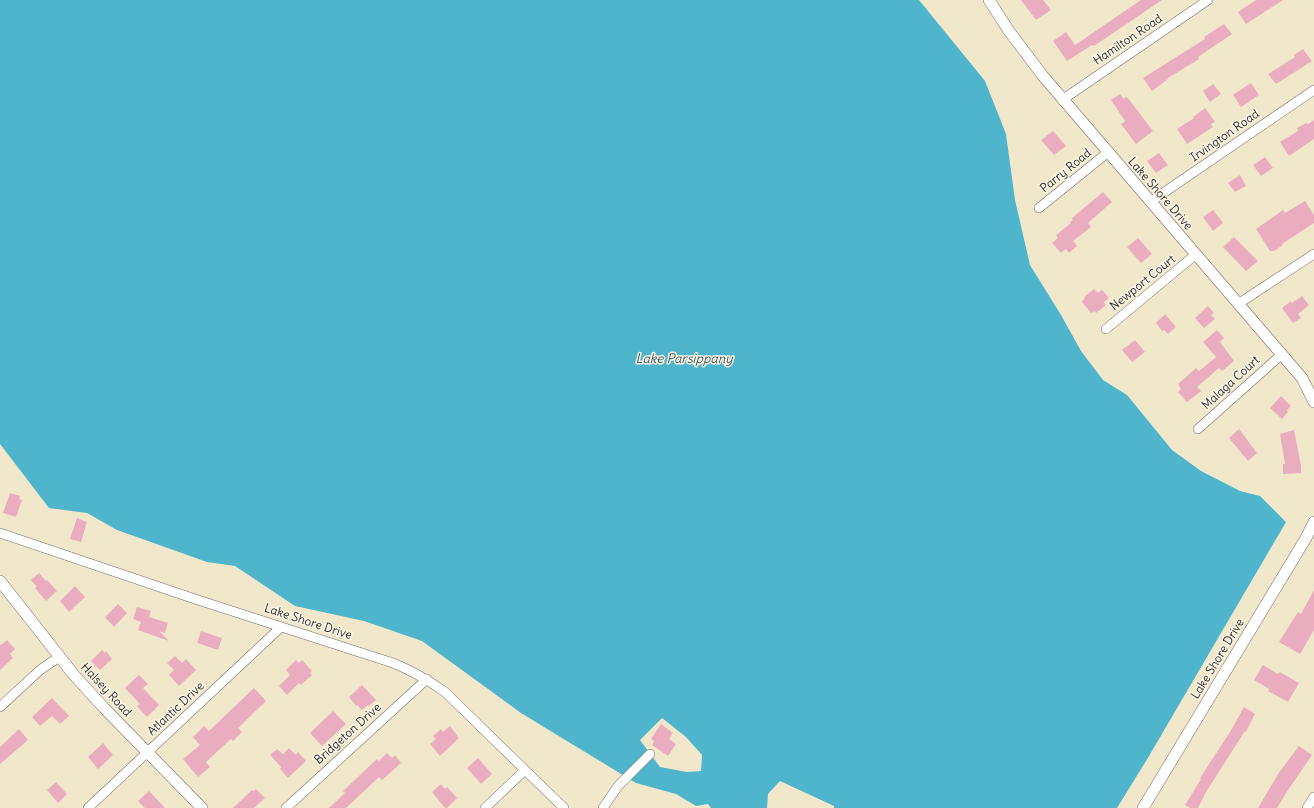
<!DOCTYPE html>
<style>
body{margin:0}
canvas{display:block;background:#f1e8cc}
</style>
<canvas width="1314" height="808"></canvas>
<script>
const c = document.querySelector('canvas').getContext('2d');
c.lineJoin = 'round';
function fill(path, color) {
  c.fillStyle = color;
  c.fill(path, 'evenodd');
}
function trace(path, color, width, dash) {
  c.strokeStyle = color;
  c.lineWidth = width;
  c.lineCap = dash ? 'butt' : 'round';
  c.setLineDash(dash || []);
  c.stroke(path);
}
function drawText(font, color, halo, rows, align = 'center') {
  c.font = font + ' Delius,sans-serif';
  c.lineWidth = 3;
  c.setLineDash([]);
  c.textBaseline = 'middle';
  c.strokeStyle = halo;
  c.fillStyle = color;
  for (const [text, x, y, turn = 0] of rows) {
    c.save();
    c.translate(x, y);
    c.rotate((+turn || 0) * Math.PI / 180);
    c.textAlign = isNaN(turn) ? turn : align;
    if (halo) c.strokeText(text, 0, 0);
    c.fillText(text, 0, 0);
    c.restore();
  }
}
const water = new Path2D(`
 M 0,0 L 919,0 L 985,81 L 1006,134 L 1015,200 L 1030,265 L 1061,315 L 1081,351 L 1103,380 L 1127,395 L 1172,450 L 1201,471 L 1240,491 L 1260,496 L 1286,522 L 1149,756 L 1117,808 L 834,808 L 834,806 L 780,781 L 768,794 L 767,808 L 711,808 L 708,804 L 696,806 L 676,794 L 636,783 L 521,713 L 422,641 L 364,621 L 295,606 L 235,566 L 207,562 L 117,530 L 87,513 L 49,508 L 0,444 ZM 662,718 L 686,737 L 702,755 L 701,771 L 687,772 L 660,767 L 640,740 Z`);
const building = new Path2D(`
 M 1021,0 L 1043,0 L 1051,10 L 1036,20 Z
 M 1141,0 L 1162,0 L 1094,46 L 1092,45 L 1067,61 L 1053,41 L 1066,32 L 1075,45 Z
 M 1256,0 L 1283,0 L 1246,24 L 1238,12 Z
 M 1224,24 L 1232,34 L 1198,57 L 1199,59 L 1168,78 L 1168,79 L 1152,91 L 1143,78 L 1205,39 L 1204,37 Z
 M 1303,49 L 1312,61 L 1276,84 L 1268,74 L 1295,57 L 1294,55 Z
 M 1251,83 L 1259,95 L 1241,107 L 1233,95 Z
 M 1213,84 L 1221,94 L 1210,102 L 1203,91 Z
 M 1120,94 L 1124,99 L 1126,97 L 1128,98 L 1153,131 L 1136,144 L 1121,124 L 1125,121 L 1111,100 Z
 M 1205,108 L 1215,122 L 1211,124 L 1213,127 L 1187,144 L 1177,129 L 1194,118 L 1193,117 Z
 M 1314,120 L 1314,139 L 1289,156 L 1280,142 L 1298,131 L 1297,128 L 1306,123 L 1308,124 Z
 M 1053,131 L 1066,146 L 1054,155 L 1041,140 Z
 M 1159,153 L 1168,165 L 1156,173 L 1147,161 Z
 M 1265,157 L 1273,168 L 1261,176 L 1253,165 Z
 M 1240,175 L 1246,186 L 1235,192 L 1228,183 Z
 M 1103,192 L 1112,202 L 1088,223 L 1091,227 L 1073,241 L 1077,246 L 1069,253 L 1066,249 L 1061,253 L 1052,243 L 1058,238 L 1056,235 L 1071,223 L 1070,222 L 1073,220 L 1072,218 Z
 M 1305,201 L 1314,215 L 1314,223 L 1282,244 L 1283,245 L 1274,251 L 1270,251 L 1256,229 L 1283,210 L 1285,213 Z
 M 1213,210 L 1223,223 L 1213,231 L 1203,217 Z
 M 1234,237 L 1258,261 L 1246,271 L 1223,247 Z
 M 1138,238 L 1152,254 L 1141,263 L 1127,247 Z
 M 1094,289 L 1098,293 L 1102,290 L 1109,298 L 1104,302 L 1106,305 L 1096,313 L 1095,311 L 1091,313 L 1082,302 L 1085,298 L 1084,297 Z
 M 1302,296 L 1309,305 L 1298,314 L 1301,318 L 1293,323 L 1282,308 L 1291,301 L 1292,303 Z
 M 1208,306 L 1214,313 L 1211,315 L 1215,319 L 1204,328 L 1195,318 Z
 M 1165,314 L 1176,327 L 1168,334 L 1164,330 L 1162,331 L 1156,323 Z
 M 1217,330 L 1224,338 L 1220,342 L 1234,361 L 1222,371 L 1219,368 L 1197,387 L 1201,391 L 1187,402 L 1178,392 L 1181,389 L 1178,384 L 1196,368 L 1199,371 L 1216,357 L 1203,342 Z
 M 1135,340 L 1145,352 L 1132,362 L 1122,350 Z
 M 1281,396 L 1291,406 L 1287,410 L 1288,412 L 1282,419 L 1270,408 Z
 M 1239,429 L 1257,453 L 1248,461 L 1229,438 Z
 M 1294,430 L 1301,466 L 1301,473 L 1283,474 L 1283,464 L 1285,464 L 1280,434 Z
 M 10,493 L 20,496 L 19,499 L 22,500 L 16,517 L 3,513 Z
 M 77,518 L 87,522 L 81,542 L 70,539 Z
 M 39,573 L 46,581 L 47,580 L 57,591 L 46,601 L 35,588 L 37,587 L 31,580 Z
 M 75,586 L 85,597 L 69,612 L 60,601 Z
 M 1314,590 L 1314,630 L 1300,654 L 1279,642 L 1298,612 L 1301,614 Z
 M 118,604 L 127,613 L 114,627 L 105,617 Z
 M 137,607 L 151,611 L 149,617 L 168,623 L 165,633 L 159,631 L 169,641 L 138,630 L 141,622 L 133,619 Z
 M 201,631 L 222,638 L 218,650 L 197,643 Z
 M 7,640 L 15,649 L 10,654 L 13,658 L 0,670 L 0,644 L 1,645 Z
 M 102,650 L 105,653 L 106,651 L 112,659 L 100,670 L 91,661 Z
 M 175,656 L 182,663 L 186,659 L 196,670 L 179,686 L 169,675 L 174,670 L 167,663 Z
 M 296,660 L 299,663 L 302,660 L 312,671 L 310,673 L 312,675 L 301,685 L 299,683 L 287,695 L 279,686 L 290,675 L 286,670 Z
 M 1263,665 L 1278,674 L 1280,672 L 1299,683 L 1288,702 L 1268,691 L 1269,689 L 1254,680 Z
 M 139,675 L 148,684 L 143,688 L 159,705 L 147,717 L 137,706 L 140,704 L 125,688 Z
 M 362,685 L 376,700 L 369,706 L 368,705 L 362,710 L 357,705 L 356,706 L 349,697 Z
 M 254,688 L 266,701 L 238,728 L 242,732 L 233,741 L 231,739 L 206,762 L 210,767 L 198,777 L 183,759 L 200,745 L 193,737 L 204,726 L 209,731 Z
 M 52,698 L 69,716 L 60,724 L 52,716 L 40,726 L 32,717 Z
 M 1244,707 L 1255,714 L 1246,732 L 1245,731 L 1206,792 L 1198,808 L 1190,808 L 1185,805 L 1201,779 L 1200,778 L 1230,732 Z
 M 333,711 L 346,724 L 322,746 L 310,733 Z
 M 661,724 L 673,733 L 669,739 L 676,744 L 668,756 L 652,745 L 654,741 L 651,739 Z
 M 450,726 L 459,738 L 440,756 L 430,744 L 436,739 L 433,736 L 441,729 L 443,732 Z
 M 19,729 L 28,740 L 0,764 L 0,747 Z
 M 103,743 L 113,755 L 98,769 L 88,757 Z
 M 1299,746 L 1312,755 L 1286,793 L 1277,808 L 1258,808 L 1278,774 Z
 M 289,748 L 296,755 L 298,752 L 306,761 L 288,778 L 280,769 L 281,767 L 270,755 L 277,749 L 283,754 Z
 M 387,753 L 392,758 L 395,755 L 401,763 L 382,780 L 379,777 L 346,808 L 329,808 L 345,793 L 343,791 L 377,759 L 379,761 Z
 M 478,758 L 492,774 L 481,784 L 467,768 Z
 M 56,782 L 67,794 L 58,803 L 47,790 Z
 M 441,784 L 445,789 L 447,787 L 457,798 L 447,808 L 445,808 L 432,792 Z
 M 256,789 L 265,798 L 254,808 L 233,808 L 252,790 L 253,791 Z
 M 149,791 L 165,808 L 145,808 L 138,801 Z`);
const minor = new Path2D(`
 M 1062,100 L 1208,0
 M 1150,202 L 1314,90
 M 1039,208 L 1107,153
 M 1238,304 L 1314,254
 M 1106,329 L 1195,255
 M 1198,429 L 1281,355
 M 0,533 L 198,600 L 393,663 C 413,671 428,680 445,692 L 564,808
 M 0,707 L 40,670 L 59,657
 M 88,808 L 281,627
 M 286,808 L 427,679
 M 485,808 L 525,770
 M 603,808 L 618,786 L 650,754
 M 1307,808 L 1314,797`);
const tertiary = new Path2D(`
 M 989,0 L 1009,31 L 1043,76 L 1302,378 L 1314,402
 M 0,581 L 74,675 L 104,708 L 202,808
 M 1143,808 L 1306,538 L 1314,522`);
const streetNames = [
 ["Hamilton Road",1128,40,-34],
 ["Irvington Road",1225,136,-35],
 ["Parry Road",1066,171,-39],
 ["Lake Shore Drive",1160,194,49],
 ["Newport Court",1143,283,-39],
 ["Malaga Court",1231,383,-42],
 ["Lake Shore Drive",308,622,18],
 ["Lake Shore Drive",1218,659,-59],
 ["Halsey Road",106,690,47],
 ["Atlantic Drive",176,709,-43],
 ["Bridgeton Drive",348,734,-42]
];
const waterNames = [
 ["Lake Parsippany",684,359]
];
fill(water, '#4eb5cd');
fill(building, '#eaadc0');
trace(minor, '#706d63', 10);
trace(tertiary, '#706d63', 12);
trace(minor, '#fff', 9);
trace(tertiary, '#fff', 11);
drawText('12px', '#2b2b2b', '#fcf5e5', streetNames);
drawText('italic 13px', '#375b64', '#fcf5e5', waterNames);
</script>
